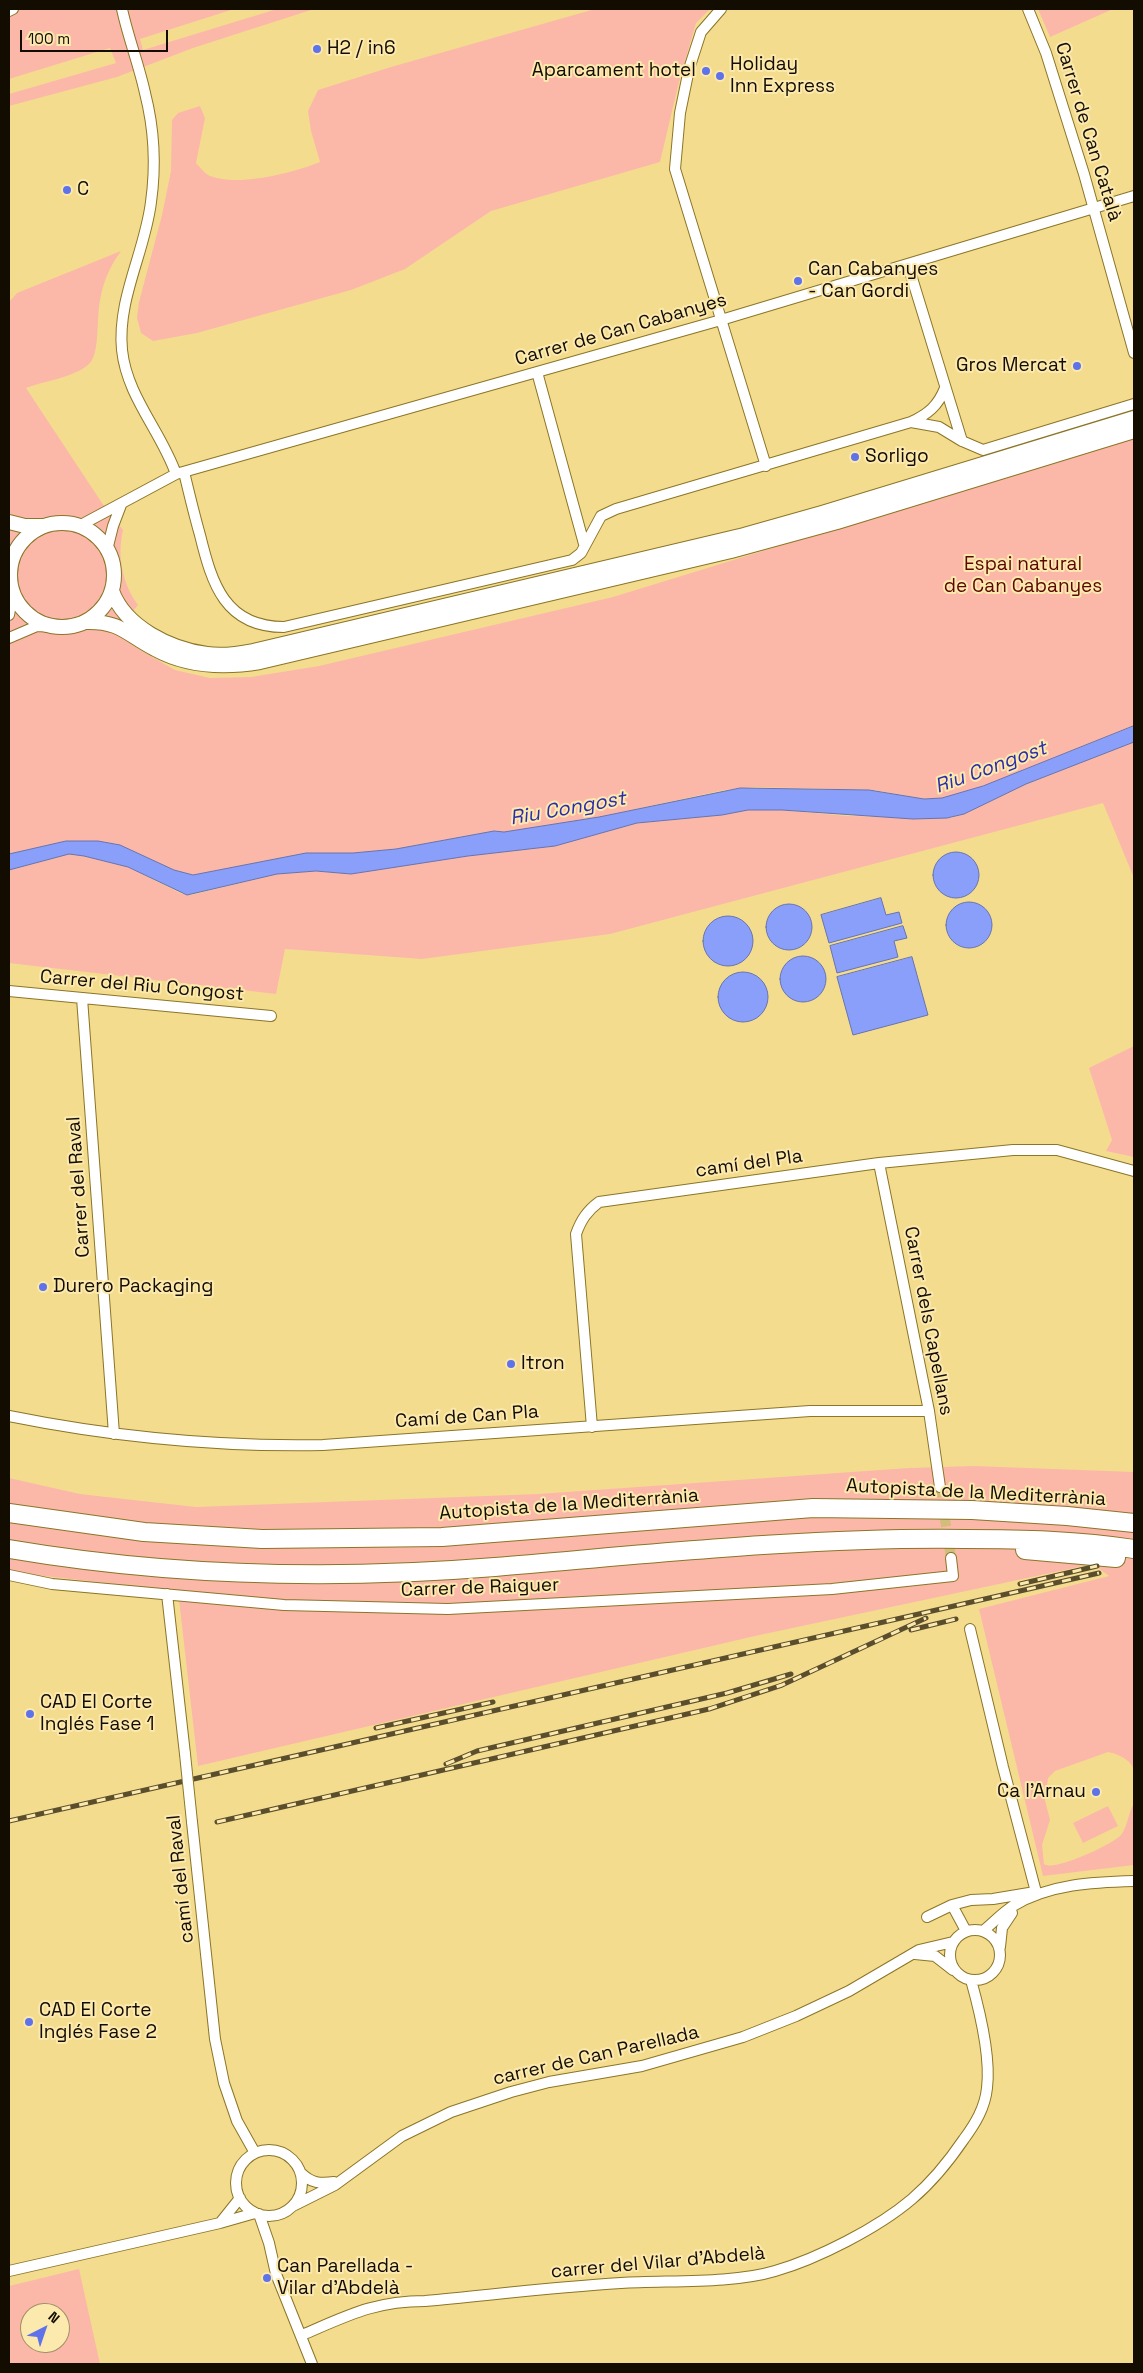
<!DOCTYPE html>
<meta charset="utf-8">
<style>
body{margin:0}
#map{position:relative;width:1143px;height:2373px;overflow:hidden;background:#f4dc8f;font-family:"Space Grotesk",sans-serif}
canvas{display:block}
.frame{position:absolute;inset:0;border:10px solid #130c00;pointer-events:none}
.north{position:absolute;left:20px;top:2303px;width:50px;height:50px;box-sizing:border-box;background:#fce9ad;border:1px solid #9f9168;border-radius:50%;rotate:41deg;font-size:14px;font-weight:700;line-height:20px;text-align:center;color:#130c00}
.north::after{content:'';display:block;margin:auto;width:18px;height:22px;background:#5e72e9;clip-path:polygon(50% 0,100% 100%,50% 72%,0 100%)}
.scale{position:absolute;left:20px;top:30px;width:148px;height:22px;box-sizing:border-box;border:2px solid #130c00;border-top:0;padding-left:6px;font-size:15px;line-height:18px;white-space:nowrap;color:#130c00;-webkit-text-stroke:4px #fce9ad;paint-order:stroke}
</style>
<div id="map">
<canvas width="1143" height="2373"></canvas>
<div class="frame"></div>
<div class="north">N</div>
<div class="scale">100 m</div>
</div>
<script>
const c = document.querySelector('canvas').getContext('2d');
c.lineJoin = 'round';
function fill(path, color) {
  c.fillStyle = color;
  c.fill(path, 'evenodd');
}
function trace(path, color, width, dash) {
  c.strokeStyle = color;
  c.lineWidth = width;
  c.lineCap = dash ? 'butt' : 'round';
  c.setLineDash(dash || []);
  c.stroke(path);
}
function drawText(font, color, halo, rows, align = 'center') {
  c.font = font + ' "Space Grotesk",sans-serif';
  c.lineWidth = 4;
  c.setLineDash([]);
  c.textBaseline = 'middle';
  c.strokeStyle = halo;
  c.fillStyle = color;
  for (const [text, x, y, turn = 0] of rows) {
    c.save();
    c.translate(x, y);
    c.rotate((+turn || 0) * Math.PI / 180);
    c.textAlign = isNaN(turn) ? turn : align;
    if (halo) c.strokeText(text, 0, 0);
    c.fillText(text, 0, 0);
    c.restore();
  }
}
const green = new Path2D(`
 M 9,9 L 234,9 L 140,39 L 143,50 L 277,9 L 314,9 L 193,48 L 117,77 L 9,106 L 9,94 L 116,63 L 110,48 L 9,79 Z
 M 595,9 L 710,9 L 696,23 L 678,86 L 660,162 L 491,211 L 405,269 L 351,290 L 197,333 L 153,341 L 141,333 L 137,318 L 139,302 L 162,215 L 171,171 L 172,120 L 178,113 L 200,106 L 205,118 L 196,163 C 200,167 205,174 210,176 C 238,187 293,173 320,162 L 311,131 L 308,111 L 318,90 L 391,67 Z
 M 1038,9 L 1113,9 L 1050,37 Z
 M 121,251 C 108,269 102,285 99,307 C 97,321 99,354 90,363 C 77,377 44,381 26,388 L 102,503 L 123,530 C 117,556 122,583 138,605 L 115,633 L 140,650 L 175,670 L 210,678 L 251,677 L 319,666 L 613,597 L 1134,437 L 1134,726 L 983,786 L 942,798 L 924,799 L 874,790 L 755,787 L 724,790 L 599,817 L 504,832 L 494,831 L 396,849 L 353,853 L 306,853 L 193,875 L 174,870 L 120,845 L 98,841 L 66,841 L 9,854 L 9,302 L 17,293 Z
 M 1134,742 L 1134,878 L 1103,803 L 610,934 L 422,959 L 285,949 L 276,994 L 9,963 L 9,870 L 69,854 L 84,856 L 128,867 L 182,894 L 191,895 L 277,874 L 316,871 L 351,874 L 468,856 L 555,846 L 637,823 L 722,815 L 748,810 L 782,810 L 847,816 L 951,818 L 964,814 L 1026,784 Z
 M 1134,1046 L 1134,1157 L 1106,1151 L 1112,1140 L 1089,1068 Z
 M 974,1466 L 1134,1472 L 1134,1771 C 1132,1760 1118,1754 1108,1752 L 1055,1771 L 1048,1778 L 1045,1800 L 1050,1820 L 1042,1845 L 1044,1864 C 1054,1872 1113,1844 1121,1835 C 1128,1826 1128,1813 1134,1803 L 1134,1865 L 1043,1876 L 979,1609 L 1109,1576 L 1093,1564 L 755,1636 L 198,1766 L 178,1591 L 35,1575 L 9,1570 L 9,1478 L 80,1494 L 196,1507 L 538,1494 L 909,1468 Z
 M 1108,1806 L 1118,1826 L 1083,1843 L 1073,1823 Z
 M 79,2269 L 100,2364 L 9,2364 L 9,2286 ZM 30,2313 L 60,2313 L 60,2343 L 30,2343 Z`);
const water = new Path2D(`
 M 1134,726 L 1134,742 L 1026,784 L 964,814 L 947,818 L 913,819 L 782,810 L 748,810 L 722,815 L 637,823 L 555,846 L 468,856 L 351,874 L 316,871 L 277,874 L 187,895 L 128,867 L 84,856 L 69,854 L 9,870 L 9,854 L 66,841 L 98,841 L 120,845 L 174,870 L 193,875 L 306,853 L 353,853 L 396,849 L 494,831 L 504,832 L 599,817 L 740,788 L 869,790 L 924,799 L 942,798 L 983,786 Z
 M933 875a23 23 0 1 1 46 0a23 23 0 1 1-46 0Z
 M 881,898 L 886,915 L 899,912 L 902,923 L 829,943 L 821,915 Z
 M946 925a23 23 0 1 1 46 0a23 23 0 1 1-46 0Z
 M766 927a23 23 0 1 1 46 0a23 23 0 1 1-46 0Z
 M703 941a25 25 0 1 1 50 0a25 25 0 1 1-50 0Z
 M 903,926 L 907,938 L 894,941 L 898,957 L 837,973 L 830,946 Z
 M780 979a23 23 0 1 1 46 0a23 23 0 1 1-46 0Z
 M 912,957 L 928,1015 L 853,1035 L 837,977 Z
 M718 997a25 25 0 1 1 50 0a25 25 0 1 1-50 0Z`);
const streetTunnel = new Path2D(`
 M 940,1487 L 951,1558`);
const street = new Path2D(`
 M 122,9 C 128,37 139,65 145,93 C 154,128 156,166 151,202 C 145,252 117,299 122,350 C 127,397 161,431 176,474
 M 721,9 L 701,32 L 689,69 L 680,113 L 675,169 L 766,466
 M 1028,9 L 1046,53 L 1084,174 L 1134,353
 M 9,11 L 13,9
 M 908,265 L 962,441
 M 537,372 L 584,544
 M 911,422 C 928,414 938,406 945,388
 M 184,472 C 189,493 194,514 200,535 C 212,584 225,627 284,627 L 572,560 L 581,553 L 601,516 L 616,509 L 911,422 L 939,427 L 962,441 L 983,450 L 1134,404
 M 79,526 L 176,474 L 721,320 L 1134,196
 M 107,550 L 113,526 L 121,505
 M 9,615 L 13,593
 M 9,638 L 37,626 L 53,627
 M 9,991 L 271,1016
 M 82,998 L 114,1434
 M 879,1163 L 929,1411 L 940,1487
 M 9,1416 C 113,1437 217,1447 323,1445 L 810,1411 L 929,1411
 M 592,1427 L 576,1234 C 581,1220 587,1211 599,1202 L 879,1163 L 1013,1150 L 1057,1150 L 1134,1171
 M 9,1575 L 52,1584 L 284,1605 L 448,1609 L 832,1589 L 953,1576 L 951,1558
 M 167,1594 L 185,1754
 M 970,1629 L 1003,1767 L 1036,1892
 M 192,1822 L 215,2039 L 224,2083 L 237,2121 L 255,2153
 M 952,1905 L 966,1931
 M 927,1917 L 952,1905 L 971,1900 L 993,1899 L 1035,1892
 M950 1955a25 25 0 1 1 50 0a25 25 0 1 1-50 0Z
 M 983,1931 C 993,1923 1002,1913 1013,1906 C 1049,1884 1094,1882 1134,1881
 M 1000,1947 L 1002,1928 L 1012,1913
 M 915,1954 L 935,1956 L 953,1970
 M236 2183a33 33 0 1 1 66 0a33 33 0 1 1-66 0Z
 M 301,2173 C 311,2183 320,2184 334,2182
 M 295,2205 L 335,2185 L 402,2136 L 451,2112 L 511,2092 L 549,2082 L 642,2066 L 743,2037 L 796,2016 L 849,1991 L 919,1950 L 953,1942
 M 259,2214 L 269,2243 L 276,2274 L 312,2364
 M 220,2223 L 240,2198
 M 9,2271 L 220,2223 L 255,2213
 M 302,2335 C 347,2316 374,2301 425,2301 C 490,2295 555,2287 621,2283 C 667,2280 732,2284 775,2271 C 817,2259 878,2228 912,2199 C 932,2182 949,2161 964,2139 C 975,2124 985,2108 987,2088 C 991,2056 980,2012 971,1980`);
const secondary = new Path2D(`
 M 9,522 L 25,526 L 44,526
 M10 575a52 52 0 1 1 104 0a52 52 0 1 1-104 0Z
 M 112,591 C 125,627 170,649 207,654 C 222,656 238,654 253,651 L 744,535 L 822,513 L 1134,418
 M 86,622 C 121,621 127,635 155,649 C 188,667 224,668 260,662 L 731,551 L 837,522 L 1134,431`);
const highway = new Path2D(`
 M 9,1513 L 144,1532 L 262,1539 L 442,1537 L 813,1508 L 972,1510 L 1067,1516 L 1134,1523
 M 9,1549 C 168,1576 334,1580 495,1567 C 652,1554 808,1537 965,1539 C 1022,1539 1078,1540 1134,1549
 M 1025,1550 L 1116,1558`);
const rail = new Path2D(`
 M 1020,1584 L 1097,1566
 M 911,1630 L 956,1619
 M 376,1728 L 493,1702
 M 446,1764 L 477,1751 L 727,1693 L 791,1674
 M 9,1821 L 1099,1573
 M 217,1822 L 709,1709 L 782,1685 L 926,1618`);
const streetBridge = new Path2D(`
 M 185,1754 L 192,1822`);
const markers = [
 [317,49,5,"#5e72e9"],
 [706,71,5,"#5e72e9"],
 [720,76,5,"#5e72e9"],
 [67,190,5,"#5e72e9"],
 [798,281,5,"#5e72e9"],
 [1077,366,5,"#5e72e9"],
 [855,457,5,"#5e72e9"],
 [43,1287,5,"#5e72e9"],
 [511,1364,5,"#5e72e9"],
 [30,1714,5,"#5e72e9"],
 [1096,1792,5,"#5e72e9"],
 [29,2022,5,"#5e72e9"],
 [267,2278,5,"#5e72e9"]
];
const poiNames = [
 ["H2 / in6",327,49],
 ["Holiday",730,65],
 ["Inn Express",730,87],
 ["Aparcament hotel",696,71,"right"],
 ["C",77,190],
 ["Can Cabanyes",808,270],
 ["- Can Gordi",808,292],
 ["Gros Mercat",1067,366,"right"],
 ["Sorligo",865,457],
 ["Durero Packaging",53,1287],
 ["Itron",521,1364],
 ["CAD El Corte",40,1703],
 ["Inglés Fase 1",40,1725],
 ["Ca l'Arnau",1086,1792,"right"],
 ["CAD El Corte",39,2011],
 ["Inglés Fase 2",39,2033],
 ["Can Parellada -",277,2267],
 ["Vilar d'Abdelà",277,2289]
];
const streetNames = [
 ["Carrer de Can Català",1088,132,73],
 ["Carrer de Can Cabanyes",621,330,-16],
 ["Carrer del Riu Congost",142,986,5],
 ["camí del Pla",749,1164,-8],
 ["Carrer del Raval",79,1187,-94],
 ["Carrer dels Capellans",928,1321,79],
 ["Camí de Can Pla",467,1417,-4],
 ["Autopista de la Mediterrània",976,1493,3],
 ["Autopista de la Mediterrània",569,1505,-4],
 ["Carrer de Raiguer",480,1588,-2],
 ["camí del Raval",181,1879,-96],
 ["carrer de Can Parellada",596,2056,-13],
 ["carrer del Vilar d'Abdelà",658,2263,-5]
];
const parkNames = [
 ["Espai natural",1023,565],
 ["de Can Cabanyes",1023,587]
];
const waterNames = [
 ["Riu Congost",991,768,-20],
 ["Riu Congost",568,809,-10]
];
fill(green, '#fbb8a9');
fill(water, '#8a9ffa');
trace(water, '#6673af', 1);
trace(streetTunnel, '#d2bd7a', 10, [10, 5]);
trace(street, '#8b7526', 12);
trace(secondary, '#8b7526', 16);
trace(highway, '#8b7526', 20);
trace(street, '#fff', 10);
trace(secondary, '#fff', 14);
trace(highway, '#fff', 18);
trace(rail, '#5a4e2d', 5);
trace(rail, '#fce9ad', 3, [9]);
trace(streetBridge, '#8b7526', 12, []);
trace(streetBridge, '#fff', 10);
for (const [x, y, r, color] of markers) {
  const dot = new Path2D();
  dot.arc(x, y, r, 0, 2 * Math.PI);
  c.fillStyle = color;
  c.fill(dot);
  trace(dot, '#fce9ad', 2);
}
drawText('19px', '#130c00', '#fce9ad', poiNames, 'left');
drawText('19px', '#130c00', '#fce9ad', streetNames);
drawText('19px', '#5b0600', '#fce9ad', parkNames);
drawText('italic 20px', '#2b2cad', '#fce9ad', waterNames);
</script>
